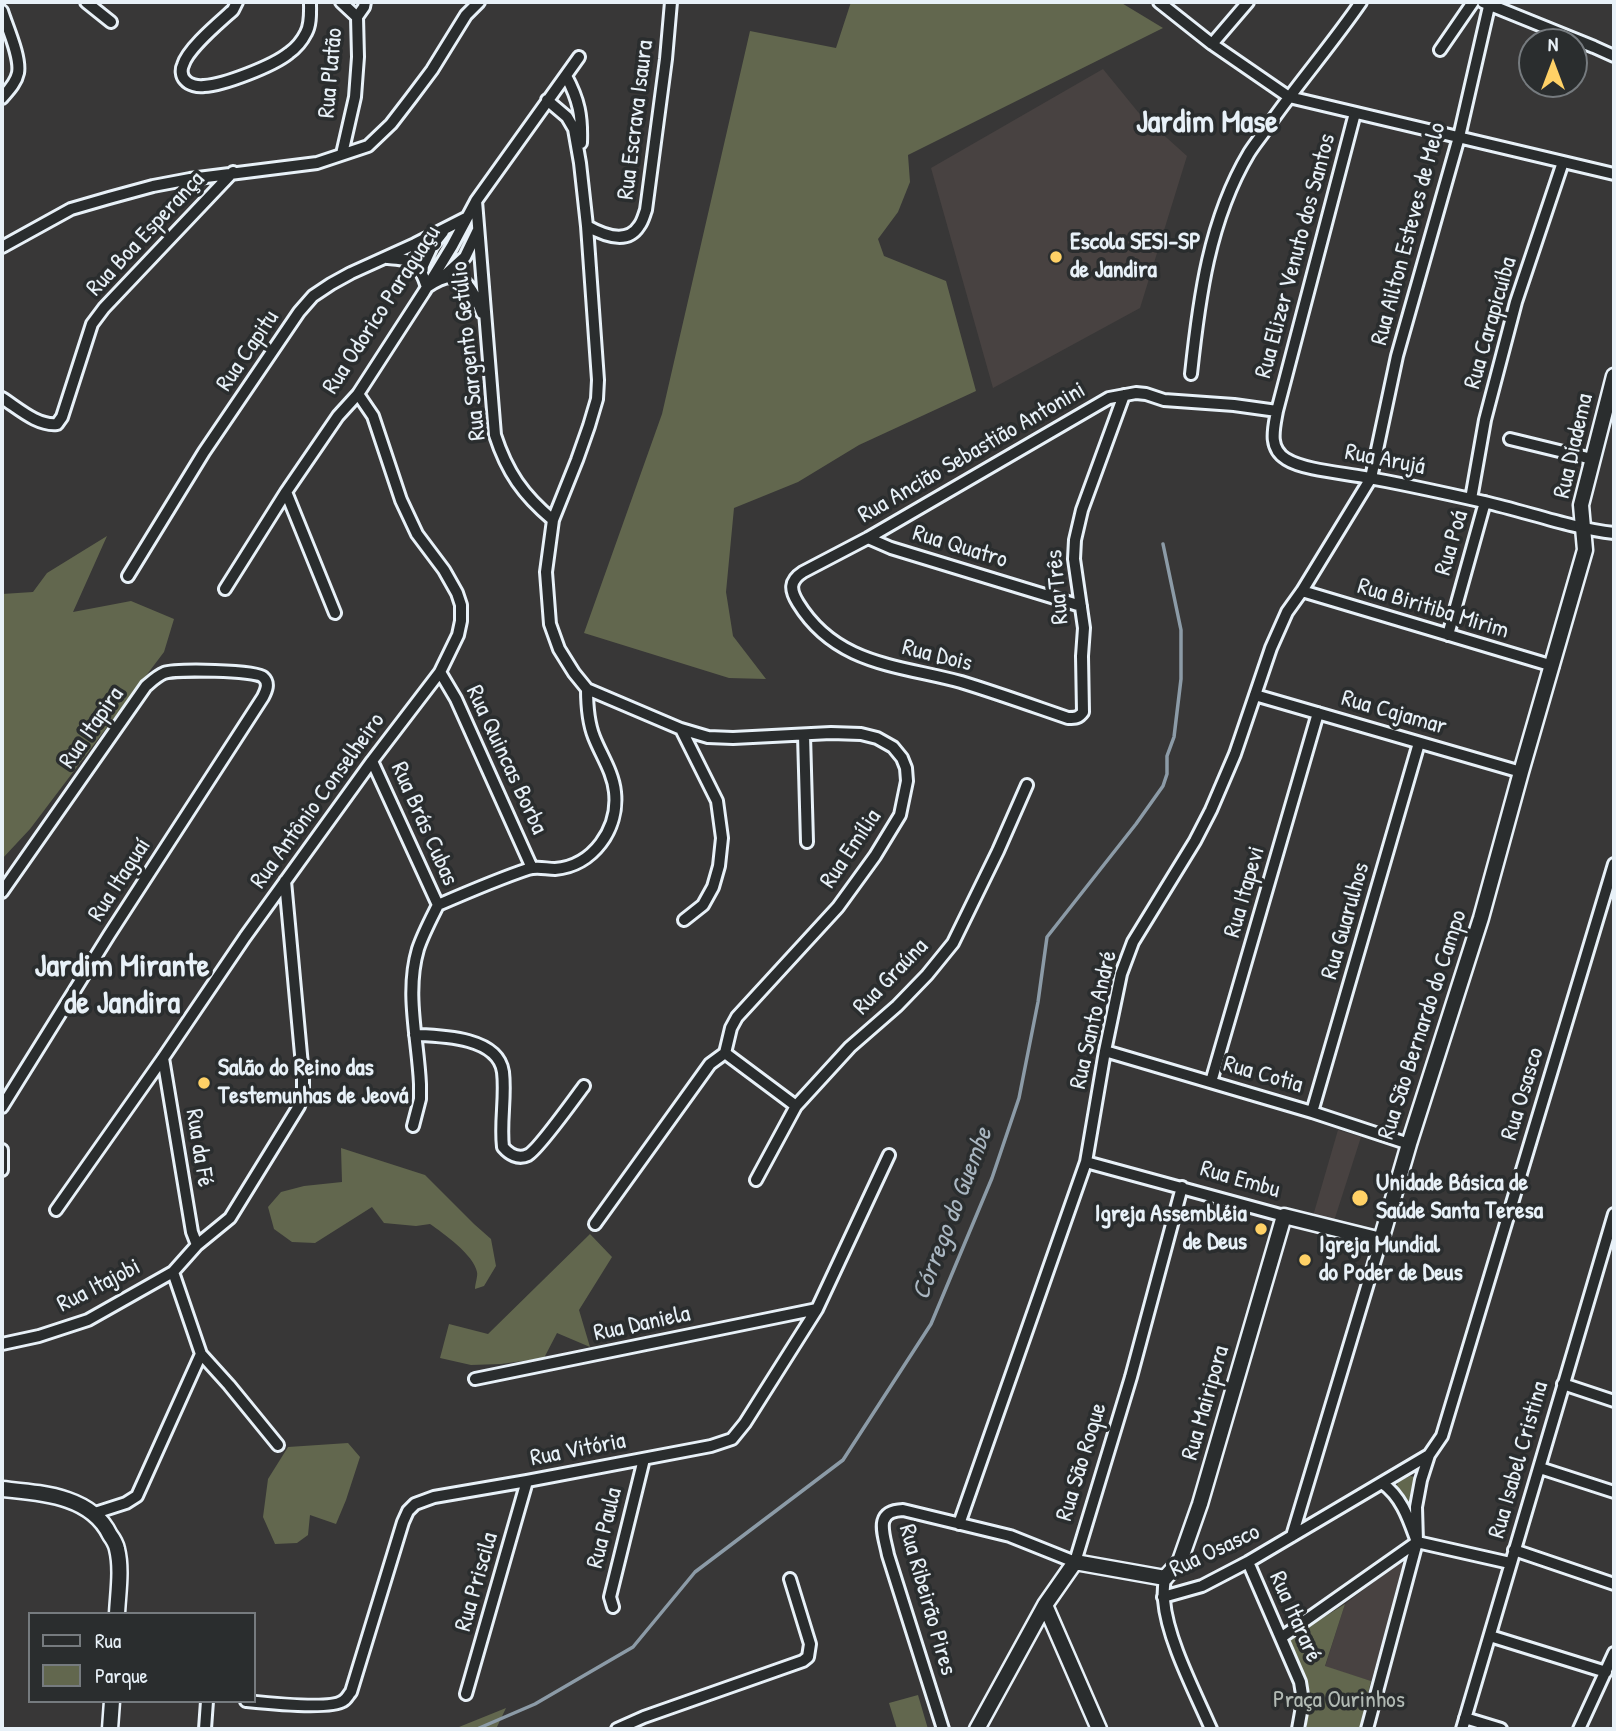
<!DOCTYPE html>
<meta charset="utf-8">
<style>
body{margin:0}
#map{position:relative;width:1616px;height:1731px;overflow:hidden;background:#383737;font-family:"Patrick Hand",sans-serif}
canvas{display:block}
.frame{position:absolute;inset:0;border:4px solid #e8f1f8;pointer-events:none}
.legend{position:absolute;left:28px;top:1612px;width:228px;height:91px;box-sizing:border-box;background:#2a2d2e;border:2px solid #767b7f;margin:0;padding:9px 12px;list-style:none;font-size:21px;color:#e8f1f8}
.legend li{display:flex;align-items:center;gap:14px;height:35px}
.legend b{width:35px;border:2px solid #767b7f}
.north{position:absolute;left:1518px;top:28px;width:70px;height:70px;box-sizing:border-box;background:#2a2d2e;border:2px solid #767b7f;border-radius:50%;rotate:0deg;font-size:19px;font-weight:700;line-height:28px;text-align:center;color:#e8f1f8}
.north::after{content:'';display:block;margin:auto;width:24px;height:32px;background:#ffd166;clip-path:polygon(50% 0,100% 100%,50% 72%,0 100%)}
</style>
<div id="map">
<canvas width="1616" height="1731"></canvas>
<div class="frame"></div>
<ul class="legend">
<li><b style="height:9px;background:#2a2d2e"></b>Rua</li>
<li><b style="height:19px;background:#62674e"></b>Parque</li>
</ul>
<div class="north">N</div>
</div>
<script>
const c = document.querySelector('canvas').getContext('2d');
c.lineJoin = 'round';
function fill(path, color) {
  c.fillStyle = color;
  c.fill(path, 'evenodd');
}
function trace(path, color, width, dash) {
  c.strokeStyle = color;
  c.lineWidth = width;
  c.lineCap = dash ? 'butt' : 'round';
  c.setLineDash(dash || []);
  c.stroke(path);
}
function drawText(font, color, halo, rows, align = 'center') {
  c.font = font + ' "Patrick Hand",sans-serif';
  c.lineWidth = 7;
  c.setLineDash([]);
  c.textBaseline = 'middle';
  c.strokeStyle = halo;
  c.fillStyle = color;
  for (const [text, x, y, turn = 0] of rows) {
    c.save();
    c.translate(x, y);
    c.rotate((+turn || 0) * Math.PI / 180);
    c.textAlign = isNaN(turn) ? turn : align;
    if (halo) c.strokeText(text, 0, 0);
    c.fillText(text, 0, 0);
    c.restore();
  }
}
const built = new Path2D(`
 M 1103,69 L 1138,112 L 1187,156 L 1140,308 L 993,388 L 931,168 Z
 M 1338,1130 L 1361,1137 L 1334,1221 L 1313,1216 Z
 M 1402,1563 L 1405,1568 L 1371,1681 L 1325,1667 L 1345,1604 L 1397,1564 Z`);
const green = new Path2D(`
 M 851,2 L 1120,2 L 1163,28 L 908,155 L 910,182 L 898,212 L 878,239 L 884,256 L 946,281 L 976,391 L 859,445 L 798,482 L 734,508 L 726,592 L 733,636 L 766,679 L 729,678 L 584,633 L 662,414 L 750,31 L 836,48 Z
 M 107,536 L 73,612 L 131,601 L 174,619 L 164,652 L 30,829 L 2,859 L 2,594 L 33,592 L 47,573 Z
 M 341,1148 L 425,1175 L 474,1224 L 491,1239 L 496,1266 L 484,1286 L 475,1289 C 475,1284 478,1276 477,1272 C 474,1255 443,1233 430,1224 L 416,1226 L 384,1223 L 372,1207 L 315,1243 L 292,1242 L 274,1229 L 268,1207 L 281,1192 L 304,1186 L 342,1182 Z
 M 590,1234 L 612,1257 L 579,1310 L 590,1347 L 557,1333 L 544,1358 L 501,1364 L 471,1365 L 440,1358 L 449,1324 L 488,1334 Z
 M 348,1443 L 360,1457 L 346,1500 L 336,1524 L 310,1515 L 308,1535 L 297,1543 L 275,1544 L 263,1517 L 268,1479 L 288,1447 Z
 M 1410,1476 L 1415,1477 L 1413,1510 L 1409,1511 L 1396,1489 L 1398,1482 Z
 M 1345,1604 L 1325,1666 L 1371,1681 L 1360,1729 L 1307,1729 L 1307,1714 L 1311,1704 L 1311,1694 L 1291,1649 L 1290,1642 L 1292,1637 Z
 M 918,1695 L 928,1729 L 897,1729 L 889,1703 Z
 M 506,1708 L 496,1729 L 454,1729 Z`);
const stream = new Path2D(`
 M 477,1729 L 535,1704 L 633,1647 L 695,1572 L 843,1460 L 931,1324 L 992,1178 L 1019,1098 L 1038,1002 L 1047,937 L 1136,824 L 1163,786 L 1167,774 L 1167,756 L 1174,737 L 1181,679 L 1181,630 L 1163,544`);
const minor = new Path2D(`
 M 86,2 L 111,22
 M 237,2 L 233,10 C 220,22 188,48 183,65 C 181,69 181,76 185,80 C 189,85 198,87 204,86 C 224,85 273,66 289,53 C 296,48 302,41 306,33 C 311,24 310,12 310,2
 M 341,2 L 357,17 L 358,57 L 355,97 L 342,154
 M 1159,2 L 1212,44 L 1289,97 L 1614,174
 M 1483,2 L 1594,47 L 1614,56
 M 2,11 C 7,27 21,57 18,73 C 16,83 8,91 2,98
 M 357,17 L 364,7 L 365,2
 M 1212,44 L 1248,2
 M 1440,50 L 1473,2
 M 566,76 C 579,100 582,116 581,143
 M 547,100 L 567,117 L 574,129 L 580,163 L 587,226 L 598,380 L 597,399 L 589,426 L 577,460 L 553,520 L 546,572 L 550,624 L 559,649 L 574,673 L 587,689 L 681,729 L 708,737 L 733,738 L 831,733 L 861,734 L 877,738 L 893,747 L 902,758 L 906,768 L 907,781 L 900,815 L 875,856 L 838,907 L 737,1017 L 731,1028 L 725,1053 L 710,1064 L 595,1224
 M 476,201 L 495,435 C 507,472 523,495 553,520
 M 587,226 C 603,235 627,245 639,226 C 643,221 644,215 646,210 L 666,59 L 671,2
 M 2,247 L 71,209 L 109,198 L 153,186 L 190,179 L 317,163 L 368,146 L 391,124 L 411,98 L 432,70 L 466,15 L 479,2
 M 387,258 C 414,260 418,260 427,287 C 459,264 471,283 482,313
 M 421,270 L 432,246 L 443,232
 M 443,277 L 465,257 L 478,230
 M 1191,374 C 1199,299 1209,220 1249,153 C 1256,142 1264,133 1271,122 C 1300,81 1333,43 1361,2
 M 1124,395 L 1082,510 L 1075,540 L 1074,559 L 1084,628 L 1082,656 L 1083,712 C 1079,718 1075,718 1068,718 C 1033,706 997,693 961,682 C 898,665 836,665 798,603 C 790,590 789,581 803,572 L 868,538 L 1109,398 L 1136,393 L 1146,394 L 1164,400 L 1234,405 L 1277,411 C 1274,428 1268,448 1286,459 C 1303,470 1343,473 1364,477 C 1404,484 1444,493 1484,502 C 1528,512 1570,528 1614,533
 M 2,398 C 18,408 37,426 57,424 L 62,417 L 92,324 L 104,308 L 233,172
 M 1277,411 L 1355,113
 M 1510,439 L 1592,459
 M 286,492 L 335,613
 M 1471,499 L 1485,420 L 1516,302 L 1563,162
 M 868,538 L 891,548 L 1081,606
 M 128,576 L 204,452 L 299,312 L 313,296 L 331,284 L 351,273 L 415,244 L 466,218
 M 225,589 L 286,492 L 338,416 L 358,394 L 424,292 L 452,246 L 476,201 L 579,57
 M 1302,591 L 1553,666
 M 1448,635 L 1485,502
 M 440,672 L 456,699 L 532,868
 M 1255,695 L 1521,772
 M 681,729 L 717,801 L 722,838 L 719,866 L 713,887 L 703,905 L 684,920
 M 804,735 L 807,842
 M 372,761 L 438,905
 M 2,892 L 146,686 C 152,681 157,676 164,673 C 175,669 256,670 263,677 C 270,683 266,691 263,697 L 109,935 L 2,1107
 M 415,1035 C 442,1036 498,1037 503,1072 C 506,1097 500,1122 503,1147 C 509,1154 518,1160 528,1155 C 538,1150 575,1098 584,1086
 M 1105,1051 L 1312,1112 L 1409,1144
 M 725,1053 L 796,1106
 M 163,1058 L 192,1232 L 197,1245
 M 1211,1082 L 1318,713
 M 1312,1112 L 1419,743
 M 413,1126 L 420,1099 L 420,1084 C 418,1039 405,993 418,949 C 423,934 431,919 438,905 C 468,892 498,879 528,869 C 537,866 546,869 555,869 C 593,866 619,829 615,792 C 613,772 601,755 594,737 C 588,722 587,705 587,689
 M 2,1150 L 2,1170
 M 1086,1162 L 1284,1216
 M 756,1180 L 796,1106 L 850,1047 L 897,1006 L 927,975 L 953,943 L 998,851 L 1027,785
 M 56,1210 L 163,1058 L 245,937 L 372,761 L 440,672 L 458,635 L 461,621 L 461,605 L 457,593 L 444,570 L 417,534 L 401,500 L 373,416 L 358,394
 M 173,1272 L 201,1354 L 229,1385 L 278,1445
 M 2,1344 L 39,1336 L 88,1320 L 173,1272 L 197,1245 L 230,1218 L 299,1106 L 303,1093 L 303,1076 L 285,881
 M 475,1379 L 817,1309
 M 1563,1384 L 1614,1401
 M 1540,1468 L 1614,1492
 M 95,1513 L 126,1503 L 137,1496 L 201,1354
 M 959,1524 L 1086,1162 L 1105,1051 L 1121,974 L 1133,942 L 1195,841 L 1211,810 L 1235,754 L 1271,648 L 1287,612 L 1302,591 L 1371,478 L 1397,356 L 1459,137 L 1490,2
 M 1292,1536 L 1381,1240
 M 1417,1542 L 1510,1563
 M 1514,1550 L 1614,1584
 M 1248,1562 L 1300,1682 L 1303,1701 L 1298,1729
 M 1165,1578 C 1164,1585 1163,1593 1164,1600 C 1167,1639 1195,1692 1211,1729
 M 1163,1597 L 1202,1586 L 1248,1562 L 1429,1455 L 1442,1436 L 1614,864
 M 613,1607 L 610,1597 L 644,1459
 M 1490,1636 L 1606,1672
 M 1282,1637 L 1417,1542 C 1409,1520 1402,1497 1382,1483
 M 466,1694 L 527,1481
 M 246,1701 C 265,1703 330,1710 343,1701 C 347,1699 348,1695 351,1692 L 403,1522 L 408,1511 L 415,1504 L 434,1497 L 527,1481 L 711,1446 L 732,1439 L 745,1423 L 817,1309 L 889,1155
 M 1465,1718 L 1501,1729
 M 205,1729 L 207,1701
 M 617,1729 L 644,1717 L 803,1661 L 808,1657 L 810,1644 L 790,1579
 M 943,1729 L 888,1555 C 884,1534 873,1511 903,1510 L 1010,1536 L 1075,1562 L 1131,1377 L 1182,1187
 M 1367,1729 L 1417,1542 L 1416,1507 L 1421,1480 L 1429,1455
 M 1462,1729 L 1614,1214
 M 1579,1729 L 1614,1653`);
const tertiary = new Path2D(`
 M 2,1489 C 40,1493 91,1495 110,1535 C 113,1539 116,1544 117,1549 C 122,1569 118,1593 117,1614
 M 1045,1605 L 1099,1729
 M 110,1729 L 112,1701
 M 977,1729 L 1045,1605 L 1075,1562 L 1165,1578 L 1180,1561 L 1200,1504 L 1284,1216 L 1381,1240 L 1409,1144 L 1481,918 L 1521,772 L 1585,550 L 1581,505 L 1614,376`);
const markers = [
 [1056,257,7,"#ffd166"],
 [204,1083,7,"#ffd166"],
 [1360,1198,9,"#ffd166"],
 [1261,1229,7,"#ffd166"],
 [1305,1260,7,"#ffd166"]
];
const streetNames = [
 ["Rua Platão",331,73,-85],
 ["Rua Escrava Isaura",636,120,-83],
 ["Rua Boa Esperança",146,234,-47],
 ["Rua Ailton Esteves de Melo",1409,234,-75],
 ["Rua Elizer Venuto dos Santos",1296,256,-75],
 ["Rua Odorico Paraguaçu",382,310,-57],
 ["Rua Carapicuíba",1491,323,-74],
 ["Rua Capitu",248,351,-56],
 ["Rua Sargento Getúlio",469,351,-96],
 ["Rua Diadema",1574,446,-77],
 ["Rua Ancião Sebastião Antonini",972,453,-30],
 ["Rua Arujá",1385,460,11],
 ["Rua Poá",1452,543,-74],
 ["Rua Quatro",960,547,17],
 ["Rua Três",1058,587,-95],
 ["Rua Biritiba Mirim",1433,609,17],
 ["Rua Dois",937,656,14],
 ["Rua Cajamar",1394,713,16],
 ["Rua Itapira",92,728,-55],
 ["Rua Quincas Borba",506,760,65],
 ["Rua Antônio Conselheiro",318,801,-54],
 ["Rua Brás Cubas",424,824,66],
 ["Rua Emília",851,849,-56],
 ["Rua Itaguaí",120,880,-57],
 ["Rua Itapevi",1245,892,-74],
 ["Rua Guarulhos",1346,921,-74],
 ["Rua Graúna",891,977,-46],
 ["Rua Santo André",1094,1020,-77],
 ["Rua São Bernardo do Campo",1423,1025,-72],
 ["Rua Cotia",1263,1075,16],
 ["Rua Osasco",1523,1094,-73],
 ["Rua da Fé",199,1148,81],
 ["Rua Embu",1240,1180,16],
 ["Rua Itajobi",99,1286,-27],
 ["Rua Daniela",642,1324,-12],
 ["Rua Mairipora",1206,1403,-74],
 ["Rua Vitória",578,1450,-11],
 ["Rua Isabel Cristina",1519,1460,-74],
 ["Rua São Roque",1082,1462,-73],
 ["Rua Paula",605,1528,-76],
 ["Rua Osasco",1215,1551,-25],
 ["Rua Priscila",477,1582,-74],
 ["Rua Ribeirão Pires",927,1600,74],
 ["Rua Itararé",1295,1617,66]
];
const poiNames = [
 ["Escola SESI-SP",1070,243],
 ["de Jandira",1070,271],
 ["Salão do Reino das",218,1069],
 ["Testemunhas de Jeová",218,1097],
 ["Unidade Básica de",1376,1184],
 ["Saúde Santa Teresa",1376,1212],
 ["Igreja Assembléia",1247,1215,"right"],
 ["de Deus",1247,1243,"right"],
 ["Igreja Mundial",1319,1246],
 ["do Poder de Deus",1319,1274]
];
const parkNames = [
 ["Praça Ourinhos",1339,1701]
];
const waterNames = [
 ["Córrego do Guembe",953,1214,-69]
];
const districtNames = [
 ["Jardim Mase",1207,123],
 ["Jardim Mirante",122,967],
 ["de Jandira",122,1004]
];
fill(built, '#484241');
fill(green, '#62674e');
trace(stream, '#8c9ba7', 3.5);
trace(minor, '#e8f1f8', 16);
trace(tertiary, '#e8f1f8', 19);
trace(minor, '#2a2d2e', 10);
trace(tertiary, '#2a2d2e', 14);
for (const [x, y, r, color] of markers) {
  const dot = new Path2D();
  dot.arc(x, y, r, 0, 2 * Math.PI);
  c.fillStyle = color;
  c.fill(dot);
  trace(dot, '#2a2d2e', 2.5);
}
drawText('24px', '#e8f1f8', '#2a2d2e', streetNames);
drawText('bold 24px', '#e8f1f8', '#2a2d2e', poiNames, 'left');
drawText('24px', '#b2bab4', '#2a2d2e', parkNames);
drawText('italic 26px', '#aab7c2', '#2a2d2e', waterNames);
drawText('bold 32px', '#e8f1f8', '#2a2d2e', districtNames);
</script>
